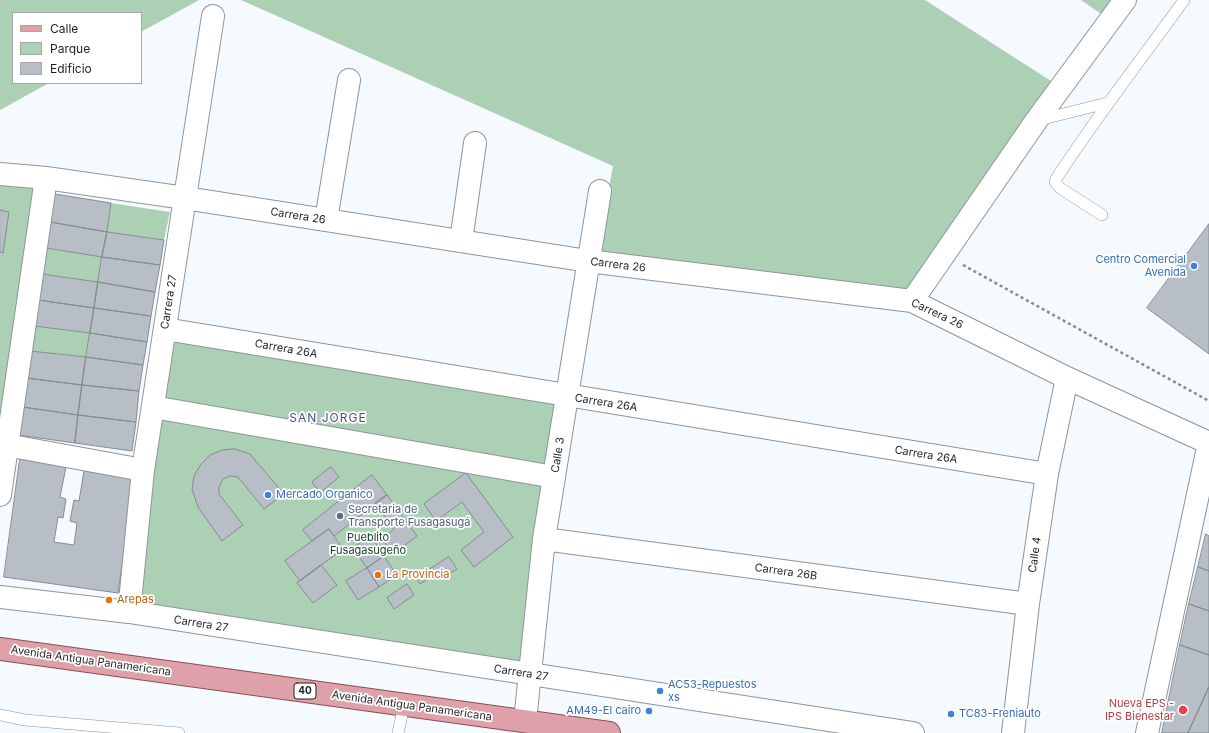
<!DOCTYPE html>
<meta charset="utf-8">
<style>
body{margin:0}
#map{position:relative;width:1209px;height:733px;overflow:hidden;background:#f5fafe;font-family:Inter,sans-serif}
canvas{display:block}
.legend{position:absolute;left:12px;top:12px;width:130px;height:72px;box-sizing:border-box;background:#fff;border:1px solid #a5a6a7;margin:0;padding:5px 7px;list-style:none;font-size:12px;color:#1e2123}
.legend li{display:flex;align-items:center;gap:8px;height:20px}
.legend b{width:20px;border:1px solid #a5a6a7}
</style>
<div id="map">
<canvas width="1209" height="733"></canvas>
<ul class="legend">
<li><b style="height:5px;background:#dfa1a9"></b>Calle</li>
<li><b style="height:11px;background:#abd0b4"></b>Parque</li>
<li><b style="height:11px;background:#b7bec5"></b>Edificio</li>
</ul>
</div>
<script>
const c = document.querySelector('canvas').getContext('2d');
c.lineJoin = 'round';
function fill(path, color) {
  c.fillStyle = color;
  c.fill(path, 'evenodd');
}
function trace(path, color, width, dash) {
  c.strokeStyle = color;
  c.lineWidth = width;
  c.lineCap = dash ? 'butt' : 'round';
  c.setLineDash(dash || []);
  c.stroke(path);
}
function drawText(font, color, halo, rows, align = 'center') {
  c.font = font + ' Inter,sans-serif';
  c.lineWidth = 3.5;
  c.setLineDash([]);
  c.textBaseline = 'middle';
  c.strokeStyle = halo;
  c.fillStyle = color;
  for (const [text, x, y, turn = 0] of rows) {
    c.save();
    c.translate(x, y);
    c.rotate((+turn || 0) * Math.PI / 180);
    c.textAlign = isNaN(turn) ? turn : align;
    if (halo) c.strokeText(text, 0, 0);
    c.fillText(text, 0, 0);
    c.restore();
  }
}
const green = new Path2D(`
 M 0,0 L 199,0 L 141,32 L 141,13 L 13,13 L 13,83 L 49,83 L 0,110 Z
 M 241,0 L 925,0 L 1054,83 L 907,292 L 597,254 L 613,166 Z
 M 1081,0 L 1115,0 L 1104,16 Z
 M 0,182 L 36,186 L 0,431 Z
 M 111,203 L 170,212 L 164,240 L 107,232 Z
 M 46,248 L 102,257 L 98,282 L 42,274 Z
 M 34,326 L 90,333 L 86,357 L 30,351 Z
 M 172,338 L 557,403 L 522,665 L 138,605 L 151,471 Z`);
const building = new Path2D(`
 M 55,194 L 111,203 L 107,232 L 50,222 Z
 M 0,210 L 9,212 L 3,253 L 0,252 Z
 M 50,222 L 107,232 L 102,257 L 46,248 Z
 M 1209,224 L 1209,354 L 1147,308 Z
 M 107,232 L 164,240 L 160,265 L 102,257 Z
 M 102,257 L 160,265 L 155,292 L 98,282 Z
 M 42,274 L 98,282 L 94,308 L 38,300 Z
 M 98,282 L 155,292 L 151,316 L 94,308 Z
 M 38,300 L 94,308 L 90,333 L 34,326 Z
 M 94,308 L 151,316 L 147,342 L 90,333 Z
 M 90,333 L 147,342 L 143,365 L 86,357 Z
 M 30,351 L 86,357 L 82,385 L 26,378 Z
 M 86,357 L 143,365 L 139,391 L 82,385 Z
 M 26,378 L 82,385 L 78,415 L 22,407 Z
 M 82,385 L 139,391 L 136,422 L 78,415 Z
 M 22,407 L 78,415 L 75,443 L 18,435 Z
 M 78,415 L 136,422 L 132,451 L 75,443 Z
 M 235,449 L 250,454 L 284,494 L 264,509 L 238,477 L 230,476 L 223,479 L 219,487 L 219,494 L 243,525 L 222,541 L 198,507 L 192,489 L 194,476 L 201,464 L 210,455 L 222,450 Z
 M 20,459 L 66,467 L 60,497 L 66,499 L 63,518 L 58,517 L 54,542 L 74,545 L 77,523 L 70,521 L 74,500 L 79,501 L 84,471 L 135,479 L 118,593 L 4,577 Z
 M 331,467 L 339,477 L 320,493 L 312,482 Z
 M 466,473 L 513,537 L 474,567 L 461,550 L 484,532 L 462,502 L 436,521 L 424,504 Z
 M 372,475 L 387,495 L 334,536 L 329,529 L 312,541 L 303,530 Z
 M 387,495 L 417,536 L 393,554 L 382,539 L 394,529 L 375,503 Z
 M 329,529 L 343,549 L 300,581 L 285,561 Z
 M 1206,534 L 1209,536 L 1209,571 L 1198,567 Z
 M 371,536 L 384,556 L 367,568 L 353,548 Z
 M 384,556 L 397,575 L 379,587 L 367,568 Z
 M 449,557 L 457,569 L 444,577 L 440,571 L 420,584 L 416,578 Z
 M 321,565 L 337,585 L 313,603 L 297,583 Z
 M 1198,567 L 1209,571 L 1209,611 L 1189,604 Z
 M 367,568 L 379,587 L 358,600 L 346,581 Z
 M 407,584 L 414,595 L 394,609 L 387,598 Z
 M 1189,604 L 1209,611 L 1209,655 L 1180,645 Z
 M 1180,645 L 1209,655 L 1209,687 L 1188,733 L 1162,733 Z
 M 1209,687 L 1209,733 L 1188,733 Z`);
const path = new Path2D(`
 M 963,265 L 1209,401`);
const lane = new Path2D(`
 M 1039,120 L 1107,103
 M 1102,215 L 1060,188 L 1055,182 L 1056,179 C 1096,117 1141,60 1184,0
 M 0,715 L 25,720 L 179,733
 M 398,733 L 404,705`);
const street = new Path2D(`
 M 0,174 L 46,178 L 185,198 L 588,261 L 912,301 L 1067,378 L 1209,443
 M 326,220 L 349,80
 M 461,241 L 475,143
 M 912,301 L 1036,121 L 1125,0
 M 165,329 L 1047,474
 M 153,407 L 554,477
 M 6,445 L 143,470
 M 0,495 L 46,178
 M 544,539 L 1028,604
 M 0,597 L 129,612 L 913,733
 M 129,612 L 143,470 L 213,16
 M 525,721 L 544,539 L 600,191
 M 1013,733 L 1028,604 L 1047,474 L 1067,378
 M 1147,733 L 1209,443`);
const primary = new Path2D(`
 M 0,649 L 609,733`);
const markers = [
 [1194,266,4,"#3f7fe0"],
 [268,495,4,"#3f7fe0"],
 [340,516,4,"#5c6f8a"],
 [378,575,4,"#e8710a"],
 [109,600,4,"#e8710a"],
 [660,691,4,"#3f7fe0"],
 [1183,710,5,"#e0444e"],
 [649,711,4,"#3f7fe0"],
 [951,714,4,"#3f7fe0"]
];
const shields = [
 [305,691,22]
];
const shieldNames = [
 ["40",305,691]
];
const streetNames = [
 ["Carrera 26",298,216,9],
 ["Carrera 26",618,265,7],
 ["Carrera 27",169,302,-81],
 ["Carrera 26",937,314,25],
 ["Carrera 26A",286,349,10],
 ["Carrera 26A",606,403,9],
 ["Calle 3",558,455,-81],
 ["Carrera 26A",926,455,9],
 ["Calle 4",1035,555,-82],
 ["Carrera 26B",786,572,8],
 ["Carrera 27",201,624,9],
 ["Avenida Antigua Panamericana",91,661,8],
 ["Carrera 27",521,673,9],
 ["Avenida Antigua Panamericana",412,706,8]
];
const shopNames = [
 ["Centro Comercial",1186,260,"right"],
 ["Avenida",1186,273,"right"],
 ["Mercado Organico",276,495],
 ["AC53-Repuestos",668,685],
 ["xs",668,698],
 ["AM49-El cairo",641,711,"right"],
 ["TC83-Freniauto",959,714]
];
const serviceNames = [
 ["Secretaria de",348,510],
 ["Transporte Fusagasugá",348,523]
];
const parkNames = [
 ["Pueblito",368,538],
 ["Fusagasugeño",368,551]
];
const foodNames = [
 ["La Provincia",386,575],
 ["Arepas",117,600]
];
const healthNames = [
 ["Nueva EPS -",1174,704],
 ["IPS Bienestar",1174,717]
];
const neighbourhoodNames = [
 ["SAN JORGE",328,418]
];
fill(green, '#abd0b4');
fill(building, '#b7bec5');
trace(building, '#858c93', 1);
trace(lane, '#8e959b', 12);
trace(street, '#8e959b', 24);
trace(primary, '#8d4c54', 24);
trace(path, '#868a8d', 2.5, [3, 3]);
trace(lane, '#fff', 11);
trace(street, '#fff', 22);
trace(primary, '#dfa1a9', 22);
for (const [x, y, r, color] of markers) {
  const dot = new Path2D();
  dot.arc(x, y, r, 0, 2 * Math.PI);
  c.fillStyle = color;
  c.fill(dot);
  trace(dot, '#fff', 1.5);
}
for (const [x, y, w] of shields) {
  const box = new Path2D();
  box.roundRect(x - w / 2, y - 8, w, 16, 3);
  c.fillStyle = '#fff';
  c.fill(box);
  trace(box, '#1e2123', 1);
}
drawText('bold 10px', '#1e2123', null, shieldNames);
drawText('11px', '#1e2123', '#fff', streetNames);
drawText('11px', '#366cbe', '#fff', shopNames, 'left');
drawText('11px', '#4e5e75', '#fff', serviceNames, 'left');
drawText('11px', '#123b21', '#fff', parkNames);
drawText('11px', '#c56008', '#fff', foodNames, 'left');
drawText('11px', '#be3a42', '#fff', healthNames, 'right');
c.letterSpacing = '1px';
drawText('12px', '#494e8c', '#fff', neighbourhoodNames);
c.letterSpacing = '0px';
</script>
